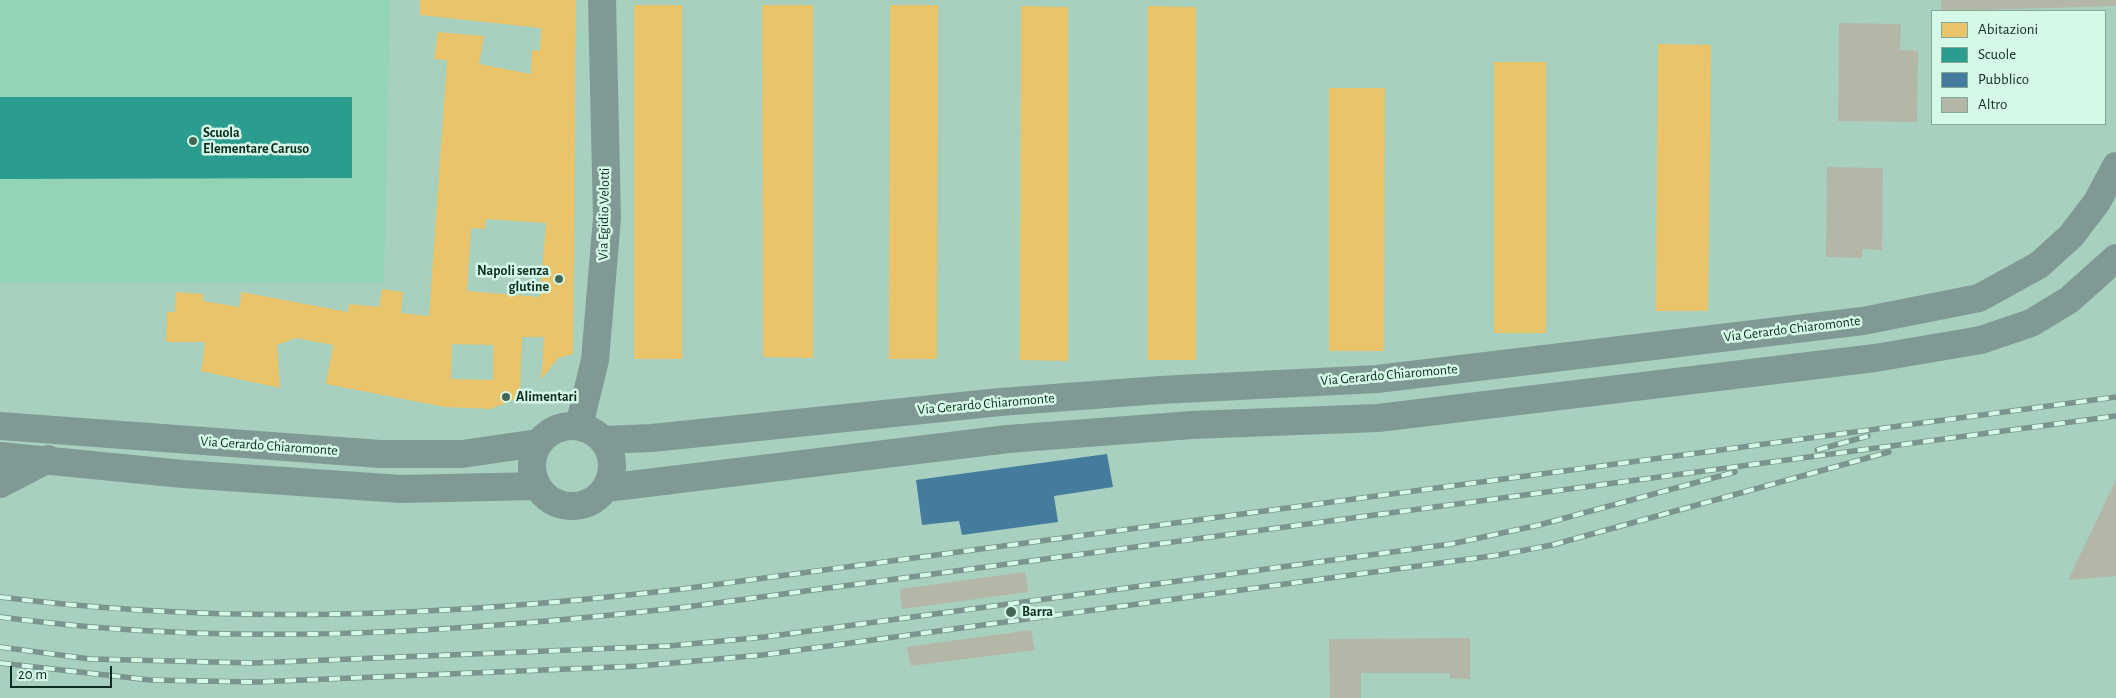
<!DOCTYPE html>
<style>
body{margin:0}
#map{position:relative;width:2116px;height:698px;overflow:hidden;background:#a8d0be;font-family:"Alegreya Sans",sans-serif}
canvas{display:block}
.legend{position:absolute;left:1931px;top:10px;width:175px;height:115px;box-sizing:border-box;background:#d5f9e7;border:1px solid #85a797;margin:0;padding:6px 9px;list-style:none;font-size:15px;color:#0d2d20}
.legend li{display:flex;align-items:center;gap:10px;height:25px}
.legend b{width:25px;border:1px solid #85a797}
.scale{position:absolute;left:10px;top:666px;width:102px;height:22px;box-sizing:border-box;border:2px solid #0d2d20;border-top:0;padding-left:6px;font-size:15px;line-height:18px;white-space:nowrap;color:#0d2d20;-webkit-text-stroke:4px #d5f9e7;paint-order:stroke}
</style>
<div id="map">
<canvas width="2116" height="698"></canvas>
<ul class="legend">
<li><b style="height:14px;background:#e9c46a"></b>Abitazioni</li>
<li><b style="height:14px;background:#2a9d8f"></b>Scuole</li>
<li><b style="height:14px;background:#457b9d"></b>Pubblico</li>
<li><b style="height:14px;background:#b4b6a7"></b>Altro</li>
</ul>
<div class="scale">20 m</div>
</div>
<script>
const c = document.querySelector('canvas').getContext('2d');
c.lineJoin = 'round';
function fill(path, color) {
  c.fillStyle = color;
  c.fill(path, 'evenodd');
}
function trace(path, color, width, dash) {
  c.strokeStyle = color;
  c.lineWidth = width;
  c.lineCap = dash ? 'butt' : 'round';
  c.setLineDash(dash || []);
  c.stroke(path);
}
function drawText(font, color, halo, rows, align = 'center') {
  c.font = font + ' "Alegreya Sans",sans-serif';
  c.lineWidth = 5;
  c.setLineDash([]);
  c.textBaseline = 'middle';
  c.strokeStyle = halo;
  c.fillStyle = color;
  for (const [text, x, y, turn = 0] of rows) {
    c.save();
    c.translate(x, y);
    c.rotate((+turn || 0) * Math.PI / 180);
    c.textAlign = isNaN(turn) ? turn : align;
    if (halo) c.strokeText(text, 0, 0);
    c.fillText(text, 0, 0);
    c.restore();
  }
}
const built = new Path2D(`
 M 0,0 L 390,0 L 384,283 L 0,283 Z`);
const homes = new Path2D(`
 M 420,0 L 576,0 L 573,354 L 558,358 L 541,380 L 544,337 L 522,337 L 520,397 L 491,409 L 445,407 L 326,384 L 333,345 L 296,338 L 277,345 L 280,388 L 201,371 L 205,342 L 166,342 L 167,312 L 175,312 L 176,292 L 203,294 L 203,301 L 240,307 L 241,292 L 348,312 L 349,304 L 379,307 L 382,289 L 403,292 L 401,313 L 429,316 L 447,60 L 434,59 L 438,32 L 484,36 L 479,64 L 531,74 L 532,50 L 540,51 L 541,28 L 420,15 ZM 486,219 L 546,223 L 540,297 L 467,291 L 471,228 L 485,229 ZM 452,344 L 493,345 L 493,380 L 451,379 Z
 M 634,5 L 682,5 L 682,359 L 634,359 Z
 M 762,5 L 813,5 L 813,358 L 763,357 Z
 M 890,5 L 938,5 L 937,359 L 889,359 Z
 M 1021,6 L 1068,7 L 1068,361 L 1020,360 Z
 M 1148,6 L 1196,7 L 1196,360 L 1148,360 Z
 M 1658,44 L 1711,45 L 1708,311 L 1656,311 Z
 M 1494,62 L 1546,62 L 1546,333 L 1494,333 Z
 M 1329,88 L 1385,88 L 1384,351 L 1329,351 Z`);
const schools = new Path2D(`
 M 0,97 L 352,97 L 352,178 L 0,179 Z`);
const public = new Path2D(`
 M 1107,454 L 1113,487 L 1054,496 L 1058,522 L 962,535 L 959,521 L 922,525 L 916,480 Z`);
const building = new Path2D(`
 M 1941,0 L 2116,0 L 2116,6 L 1941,11 Z
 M 1839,23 L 1901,24 L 1900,50 L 1918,51 L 1917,122 L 1838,121 Z
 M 1827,167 L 1883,168 L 1882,250 L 1862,249 L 1862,258 L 1826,257 Z
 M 2116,480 L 2116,576 L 2068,580 Z
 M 1025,572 L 1028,592 L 902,609 L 900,589 Z
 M 1031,630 L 1035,650 L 911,666 L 907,647 Z
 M 1470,638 L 1470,679 L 1449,678 L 1450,673 L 1361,673 L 1361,698 L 1330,698 L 1329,639 Z`);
const minor = new Path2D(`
 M532 466a40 40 0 1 1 80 0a40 40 0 1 1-80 0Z
 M 0,426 L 380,454 L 462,454 L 538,443
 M 579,426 L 595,360 L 607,218 L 602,0
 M 603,440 L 652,438 L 1000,402 L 1160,390 L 1377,379 L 1863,321 L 1979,298 L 2039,265 L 2071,236 L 2097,202 L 2116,166
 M 0,456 L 183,474 L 401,489 L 537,486
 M 0,484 L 48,459
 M 606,488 L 1008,439 L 1192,425 L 1378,418 L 1875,358 L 1981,340 L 2031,323 L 2069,300 L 2116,258`);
const rail = new Path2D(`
 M 1817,450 L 1868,436
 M 0,597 C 231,626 451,616 682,589 L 2116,397
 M 0,617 C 231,648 455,633 686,607 L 2116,416
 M 0,647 L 90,659 L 253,663 L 668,646 L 765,637 L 1451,544 L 1539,525 L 1735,472
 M 0,663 L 150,680 L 256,682 L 640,666 L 762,655 L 1499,555 L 1552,545 L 1889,452`);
const markers = [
 [193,141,5,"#436657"],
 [559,279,5,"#436657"],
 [506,397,5,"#436657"],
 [1011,612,6,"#436657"]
];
const poiNames = [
 ["Scuola",203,133],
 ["Elementare Caruso",203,149],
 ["Napoli senza",549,271,"right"],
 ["glutine",549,287,"right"],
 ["Alimentari",516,397],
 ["Barra",1022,612]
];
const streetNames = [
 ["Via Egidio Velotti",604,214,-89],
 ["Via Gerardo Chiaromonte",1792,329,-7],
 ["Via Gerardo Chiaromonte",1389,375,-5],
 ["Via Gerardo Chiaromonte",986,404,-5],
 ["Via Gerardo Chiaromonte",269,446,4]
];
fill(built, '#93d4b7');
fill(homes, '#e9c46a');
fill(schools, '#2a9d8f');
fill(public, '#457b9d');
fill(building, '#b4b6a7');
trace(minor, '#819995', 28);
trace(rail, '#7b958e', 5.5);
trace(rail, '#d5f9e7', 4, [11]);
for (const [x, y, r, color] of markers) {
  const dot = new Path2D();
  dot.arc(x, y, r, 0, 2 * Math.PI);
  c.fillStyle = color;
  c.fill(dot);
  trace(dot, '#d5f9e7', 2);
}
drawText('bold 14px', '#0d2d20', '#d5f9e7', poiNames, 'left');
drawText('14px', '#0d2d20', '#d5f9e7', streetNames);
</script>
